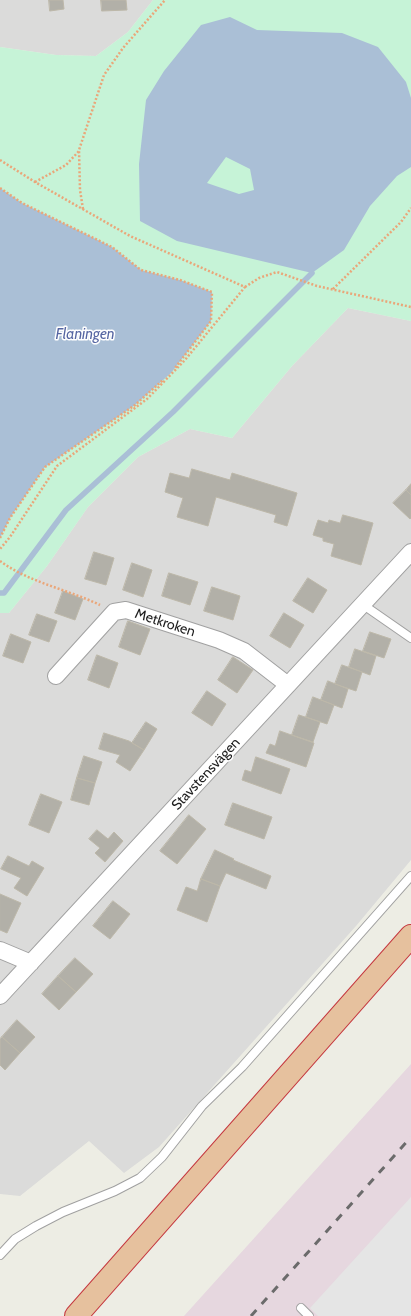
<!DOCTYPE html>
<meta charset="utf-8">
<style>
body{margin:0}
canvas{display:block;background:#edede4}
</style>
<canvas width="411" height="1316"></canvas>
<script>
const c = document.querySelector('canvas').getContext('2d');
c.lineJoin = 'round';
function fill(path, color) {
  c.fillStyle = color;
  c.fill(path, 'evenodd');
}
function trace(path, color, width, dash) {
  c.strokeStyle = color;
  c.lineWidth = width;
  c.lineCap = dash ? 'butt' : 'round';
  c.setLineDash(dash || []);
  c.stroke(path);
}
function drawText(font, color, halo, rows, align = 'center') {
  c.font = font + ' Cabin,sans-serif';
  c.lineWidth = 3;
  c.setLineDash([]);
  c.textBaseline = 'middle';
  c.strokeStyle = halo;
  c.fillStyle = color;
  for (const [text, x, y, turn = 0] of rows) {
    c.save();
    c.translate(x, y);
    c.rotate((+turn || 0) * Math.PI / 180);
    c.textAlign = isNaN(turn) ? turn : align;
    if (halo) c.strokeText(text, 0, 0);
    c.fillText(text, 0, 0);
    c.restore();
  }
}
const residential = new Path2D(`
 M 0,0 L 153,0 L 128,32 L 96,56 L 56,55 L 0,47 Z
 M 348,308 L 411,321 L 411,860 L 356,926 L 159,1147 L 124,1173 L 89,1141 L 20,1196 L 0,1194 L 0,613 L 9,613 L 47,566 L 88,507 L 138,457 L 190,429 L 232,438 L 292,366 Z`);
const industrial = new Path2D(`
 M 411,1064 L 411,1316 L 184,1316 Z`);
const park = new Path2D(`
 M 153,0 L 411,0 L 411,321 L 348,308 L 292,366 L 232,438 L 190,429 L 138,457 L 88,507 L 47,566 L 9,613 L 0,613 L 0,47 L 56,55 L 96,56 L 128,32 Z`);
const parking = new Path2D(`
 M 411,1197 L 411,1316 L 318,1316 L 310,1308 Z`);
const water = new Path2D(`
 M 230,17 L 257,30 L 342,33 L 378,47 L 406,82 L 411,98 L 411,167 L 397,176 L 370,206 L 344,250 L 312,273 L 177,241 L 140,221 L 139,164 L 146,100 L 164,71 L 201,25 ZM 226,157 L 250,169 L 254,190 L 239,194 L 207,183 Z
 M 0,188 L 22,203 L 112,247 L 141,270 L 180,280 L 212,292 L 211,321 L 171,373 L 135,405 L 45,467 L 10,518 L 0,538 Z`);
const stream = new Path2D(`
 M 0,593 L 4,593 L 66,510 L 173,412 L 312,273`);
const building = new Path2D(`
 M 49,0 L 63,0 L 64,9 L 50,11 Z
 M 101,0 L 126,0 L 127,10 L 102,11 Z
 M 192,469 L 230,480 L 232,473 L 297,493 L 287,526 L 274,522 L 276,515 L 216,497 L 208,526 L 177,517 L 183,498 L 165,492 L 170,473 L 189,478 Z
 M 411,484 L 411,495 L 406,490 Z
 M 406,490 L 411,495 L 411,518 L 410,519 L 393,503 Z
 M 343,515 L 373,523 L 361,565 L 331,556 L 334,544 L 323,541 L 323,538 L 313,535 L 318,520 L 328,523 L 329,520 L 340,523 Z
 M 94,552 L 114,558 L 106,585 L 85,579 Z
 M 132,563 L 152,570 L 143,597 L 123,590 Z
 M 169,573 L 198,582 L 190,605 L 162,596 Z
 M 308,578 L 327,590 L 313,613 L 293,601 Z
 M 212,587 L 240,596 L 233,620 L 204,611 Z
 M 63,591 L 83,599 L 75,620 L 55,613 Z
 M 284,613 L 304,625 L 290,648 L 270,636 Z
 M 37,614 L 57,621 L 49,642 L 29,635 Z
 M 128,621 L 150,629 L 140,655 L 119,647 Z
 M 370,632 L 391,639 L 384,658 L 363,651 Z
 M 11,634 L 31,642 L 23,663 L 3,656 Z
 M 355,649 L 376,656 L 370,675 L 349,667 Z
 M 97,655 L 118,663 L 109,688 L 88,680 Z
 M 233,657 L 253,670 L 237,693 L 218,680 Z
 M 342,665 L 362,672 L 356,691 L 335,684 Z
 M 328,681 L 348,689 L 342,708 L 321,700 Z
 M 207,691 L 226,704 L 212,726 L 192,713 Z
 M 313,697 L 334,705 L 327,724 L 306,717 Z
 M 299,715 L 320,722 L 313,742 L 292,735 Z
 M 146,722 L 157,729 L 144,750 L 132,743 Z
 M 280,731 L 314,743 L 306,767 L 266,753 L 270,744 L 275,746 Z
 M 104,733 L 129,741 L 144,750 L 130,771 L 116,762 L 120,755 L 99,749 Z
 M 84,756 L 102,762 L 95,783 L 77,778 Z
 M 256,757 L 290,769 L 281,794 L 242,780 L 245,770 L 251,772 Z
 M 77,778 L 95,783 L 89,805 L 71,800 Z
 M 41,794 L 62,802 L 49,833 L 29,825 Z
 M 233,803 L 272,817 L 264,839 L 225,825 Z
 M 189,815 L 206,829 L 177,864 L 160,851 Z
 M 97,830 L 108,839 L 114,832 L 123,841 L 105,862 L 95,853 L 100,848 L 89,839 Z
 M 215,850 L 234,859 L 233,860 L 271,876 L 266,889 L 226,873 L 220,886 L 201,879 Z
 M 8,856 L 29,866 L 32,861 L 44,868 L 27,896 L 14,888 L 21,878 L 1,869 Z
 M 201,879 L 220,886 L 207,922 L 177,910 L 186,887 L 197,891 Z
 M 0,894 L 21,903 L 7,933 L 0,930 Z
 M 113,901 L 130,914 L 110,939 L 93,926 Z
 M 75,958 L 93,974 L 76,992 L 58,976 Z
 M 58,976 L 76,992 L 59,1010 L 42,994 Z
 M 17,1020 L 35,1037 L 20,1053 L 2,1037 Z
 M 2,1037 L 20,1053 L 5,1070 L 0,1065 L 0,1039 Z`);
const path = new Path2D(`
 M 0,160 L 35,182 L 130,236 L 245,287 L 185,360 L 147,399 L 57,466 L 10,537 L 0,549
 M 35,182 L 66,165 L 79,151
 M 0,188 L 22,203 L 112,247 L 141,270 L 180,280 L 212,292 L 211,321 L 175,368
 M 83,209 L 80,190 L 79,150 L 104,75 L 123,48 L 165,0
 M 245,287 L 259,278 L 277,272 L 317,286 L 411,307
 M 333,289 L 401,222 L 411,208
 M 0,538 L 10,518 L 45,467 L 135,405 L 163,380
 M 0,561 C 30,583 67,589 100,605`);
const service = new Path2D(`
 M 362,604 L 411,638
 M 0,1255 L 15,1239 L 36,1226 L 63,1212 L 115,1191 L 140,1178 L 162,1157 L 202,1106 L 242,1067 L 411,876
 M 301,1308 L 309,1316`);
const minor = new Path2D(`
 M 56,676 L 114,612 L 126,610 L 219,640 L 244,651 L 288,685
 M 0,950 L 31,963
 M 0,996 L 411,552`);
const trunk = new Path2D(`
 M 76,1316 L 411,936`);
const rail = new Path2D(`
 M 251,1316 L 411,1137`);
const streetNames = [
 ["Metkroken",165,623,18],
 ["Stavstensvägen",206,774,-47]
];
const waterNames = [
 ["Flaningen",85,335]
];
fill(residential, '#dbdbda');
fill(industrial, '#e6d7df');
fill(park, '#c6f3d7');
fill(parking, '#e5e5e5');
fill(water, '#aabfd6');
trace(stream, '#aabfd6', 5.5);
fill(building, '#b2b0a8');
trace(building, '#bdb8a9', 1);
trace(service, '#a1a1a1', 10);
trace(minor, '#a1a1a1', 18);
trace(trunk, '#c5383f', 24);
trace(path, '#eaa679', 2.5, [2, 2]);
trace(service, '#fff', 8);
trace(minor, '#fff', 16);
trace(trunk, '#e6c19e', 22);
trace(rail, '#6b6b6b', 3, [8, 8]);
drawText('14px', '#1d1d1d', '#fff', streetNames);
drawText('italic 15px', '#5565a2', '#fff', waterNames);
</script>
